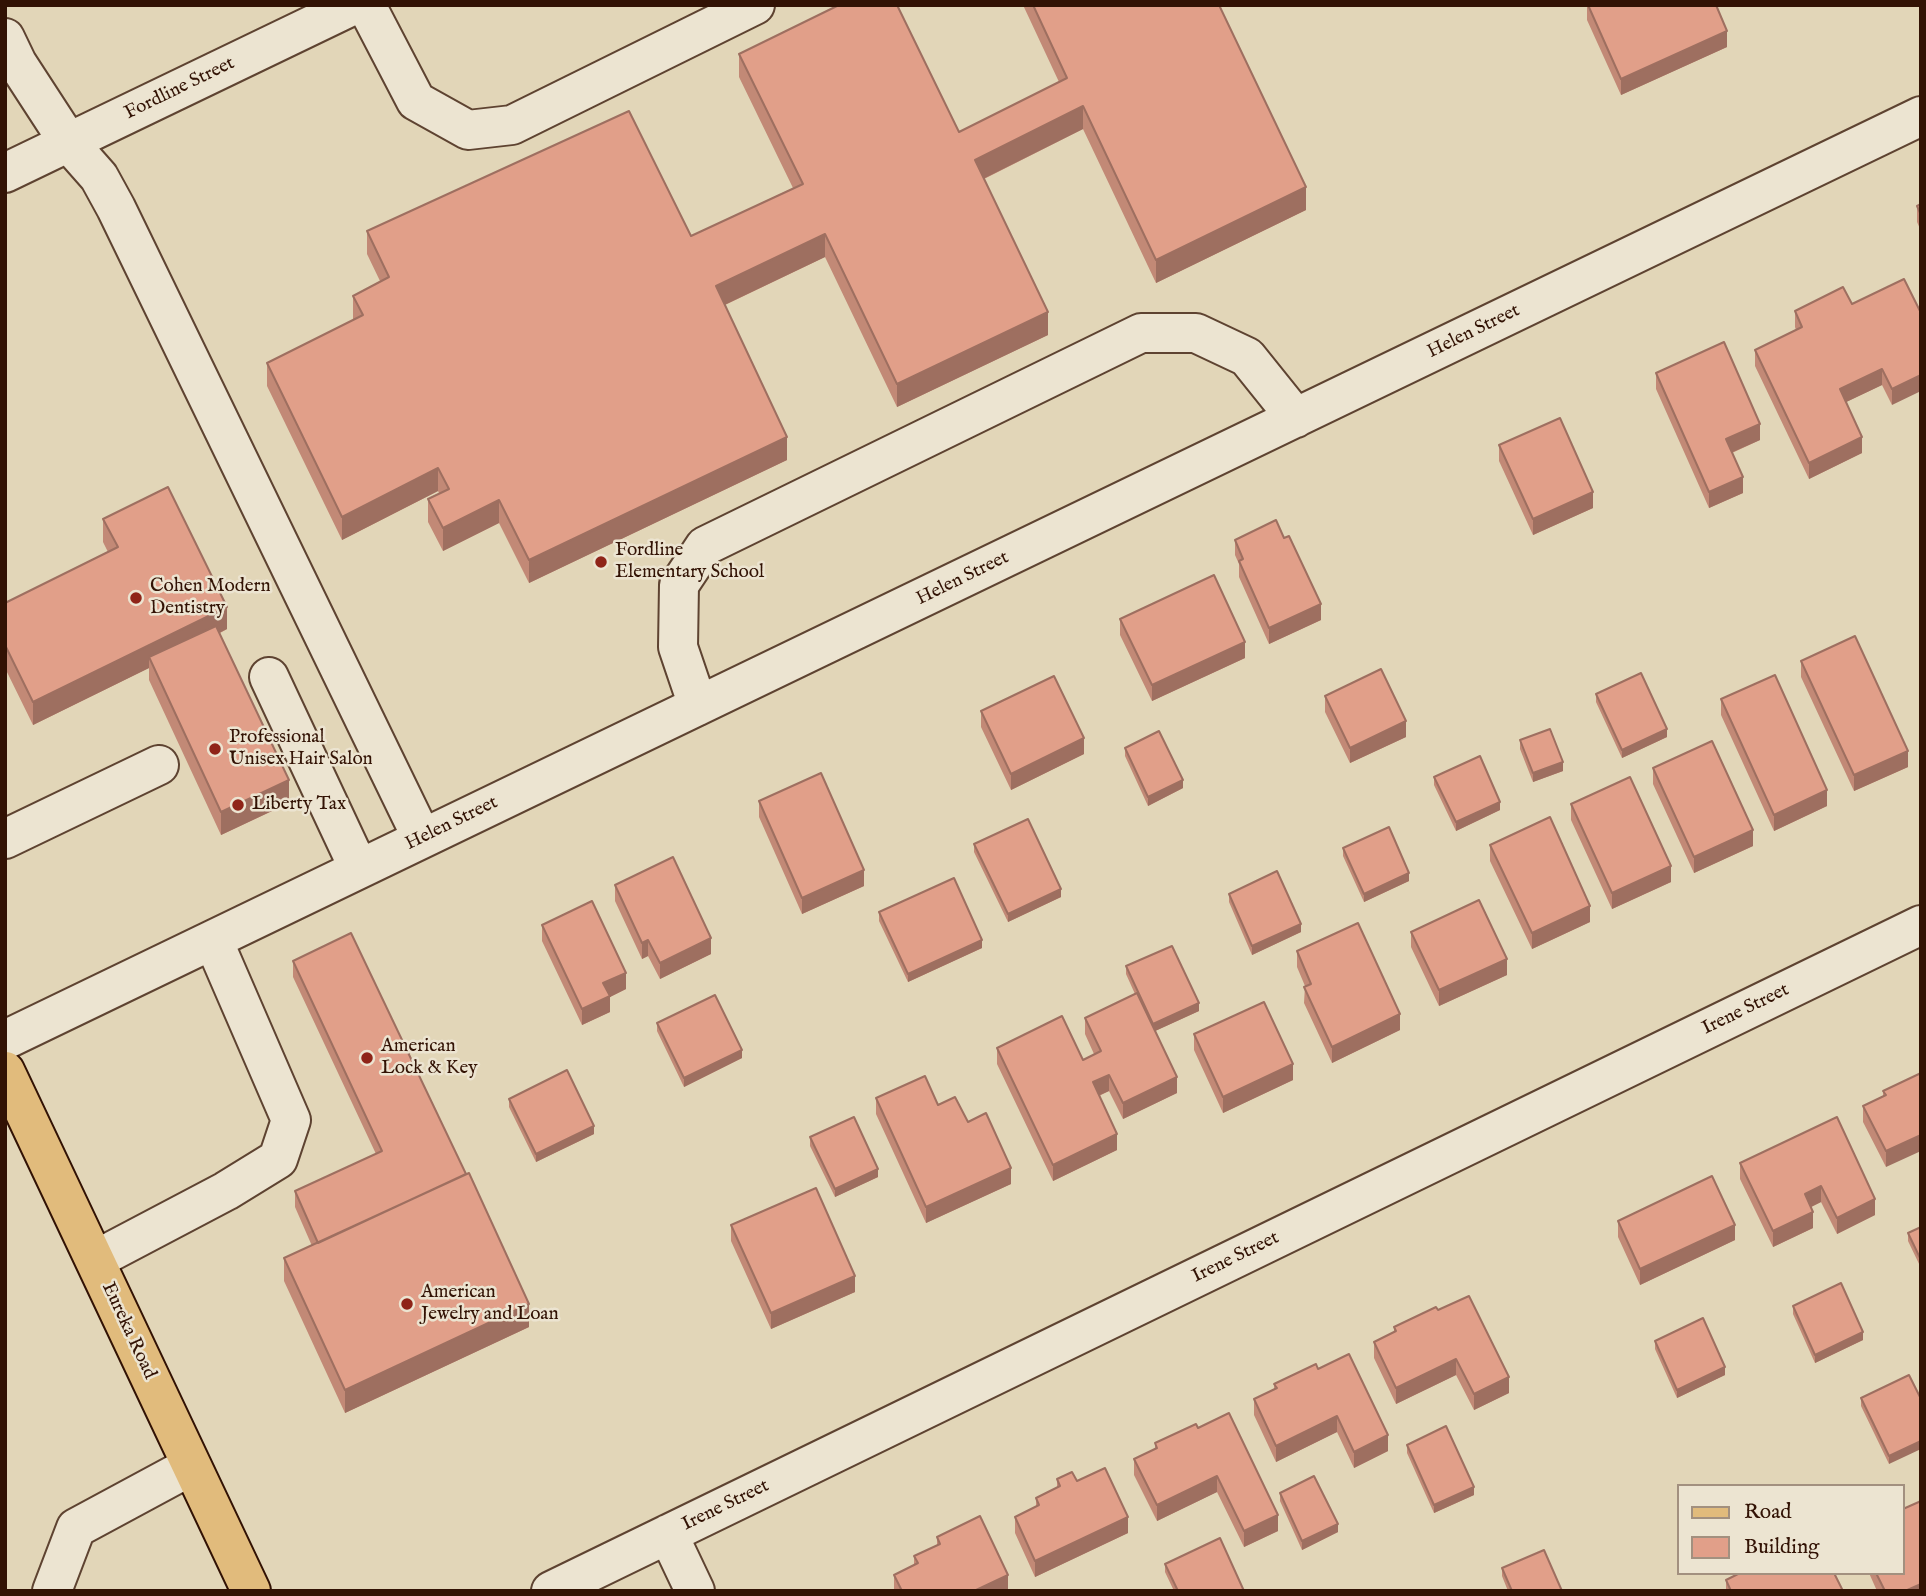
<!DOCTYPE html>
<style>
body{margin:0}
#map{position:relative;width:1926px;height:1596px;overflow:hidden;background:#e2d6b8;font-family:"IM FELL English",serif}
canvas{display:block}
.frame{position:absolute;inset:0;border:7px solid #321204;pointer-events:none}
.legend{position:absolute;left:1677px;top:1484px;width:228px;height:91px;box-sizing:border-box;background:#ece4d1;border:2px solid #a2907f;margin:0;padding:9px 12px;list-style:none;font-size:21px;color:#321204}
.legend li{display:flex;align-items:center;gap:14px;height:35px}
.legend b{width:35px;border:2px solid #a2907f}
</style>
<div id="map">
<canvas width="1926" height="1596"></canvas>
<div class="frame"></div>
<ul class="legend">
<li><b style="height:9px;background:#e1bb7c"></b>Road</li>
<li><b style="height:19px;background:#e19f89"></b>Building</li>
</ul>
</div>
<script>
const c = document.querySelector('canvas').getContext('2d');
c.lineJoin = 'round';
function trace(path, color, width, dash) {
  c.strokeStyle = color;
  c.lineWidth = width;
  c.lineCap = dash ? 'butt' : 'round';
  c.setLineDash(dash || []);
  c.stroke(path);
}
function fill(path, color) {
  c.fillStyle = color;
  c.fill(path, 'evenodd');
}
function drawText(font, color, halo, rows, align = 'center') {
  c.font = font + ' "IM FELL English",serif';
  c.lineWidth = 5;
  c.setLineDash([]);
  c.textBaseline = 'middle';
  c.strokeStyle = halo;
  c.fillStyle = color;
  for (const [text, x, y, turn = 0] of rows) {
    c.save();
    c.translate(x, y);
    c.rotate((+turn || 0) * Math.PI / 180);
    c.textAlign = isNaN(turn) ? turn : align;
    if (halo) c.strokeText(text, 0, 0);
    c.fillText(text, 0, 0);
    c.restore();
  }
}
const minor = new Path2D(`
 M 366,5 L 416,101 L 468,130 L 512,125 L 755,5
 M 5,38 L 17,63 L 69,143 L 99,177 L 116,208 L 422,838
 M 5,173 L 354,5
 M 269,677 L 359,869
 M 698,706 L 678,647 L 679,585 L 705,546 L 1141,333 L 1196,333 L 1247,357 L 1296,418
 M 5,839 L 159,765
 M 5,1040 L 1921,116
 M 95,1260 L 226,1191 L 278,1159 L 291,1120 L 213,940
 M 668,1534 L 695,1591
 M 52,1591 L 76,1528 L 191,1466
 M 551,1591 L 1921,925`);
const major = new Path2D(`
 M 5,1071 L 251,1591`);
const wall = new Path2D(`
 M 1023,5 L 1219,5 L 1306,210 L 1156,283 L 1083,129 L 984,179 L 1048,335 L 897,407 L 825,257 L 725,305 L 787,460 L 529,583 L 499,523 L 443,551 L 428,522 L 428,499 L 439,493 L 438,491 L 342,540 L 267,386 L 267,363 L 353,320 L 353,296 L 380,281 L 367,254 L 367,231 L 691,236 L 793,188 L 739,77 L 739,54 L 959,132 L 1059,82 Z
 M 1587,5 L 1716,5 L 1727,47 L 1621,95 L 1587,20 Z
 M 1921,204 L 1921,231 L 1917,222 L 1917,206 Z
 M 1904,279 L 1892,405 L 1882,385 L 1846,402 L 1862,453 L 1809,479 L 1755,366 L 1755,350 L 1796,330 L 1795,327 L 1795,311 L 1852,304 Z
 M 1656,373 L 1760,440 L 1732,453 L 1743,493 L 1709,508 L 1656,389 Z
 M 1499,445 L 1593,508 L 1533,535 L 1499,461 Z
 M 103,519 L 227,629 L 220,633 L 289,803 L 221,835 L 149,680 L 149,668 L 33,725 L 5,668 L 5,603 L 108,552 L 103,542 Z
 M 1235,540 L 1321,620 L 1269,644 L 1239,577 L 1239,564 L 1235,555 Z
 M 1120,619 L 1245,658 L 1152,701 L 1120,635 Z
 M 1801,661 L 1908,767 L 1854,791 L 1801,677 Z
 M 1596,694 L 1667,737 L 1622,758 L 1596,702 Z
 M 1325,696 L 1406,737 L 1350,763 L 1325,712 Z
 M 1721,699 L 1827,806 L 1774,831 L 1721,715 Z
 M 981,711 L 1084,754 L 1011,790 L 981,727 Z
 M 1520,740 L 1563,771 L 1533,782 L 1520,749 Z
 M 1125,748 L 1183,788 L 1148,806 L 1125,756 Z
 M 1653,768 L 1753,846 L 1694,873 L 1653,784 Z
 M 1434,777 L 1500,810 L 1456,831 L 1434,785 Z
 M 759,801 L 864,886 L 802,914 L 759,817 Z
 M 1571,804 L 1671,882 L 1612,909 L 1571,820 Z
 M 974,844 L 1061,897 L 1008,922 L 974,852 Z
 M 1490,845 L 1590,922 L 1532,949 L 1490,861 Z
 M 1343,848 L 1409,881 L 1364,902 L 1343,856 Z
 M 615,885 L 711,954 L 660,979 L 648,956 L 642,959 L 615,901 Z
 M 1229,894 L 1301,932 L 1252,955 L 1229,902 Z
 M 879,912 L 982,948 L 908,982 L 879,921 Z
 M 542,925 L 626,989 L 610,997 L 610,1012 L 582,1025 L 542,941 Z
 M 1411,932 L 1507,975 L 1439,1006 L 1411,947 Z
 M 1297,951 L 1400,1030 L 1332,1063 L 1304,1003 L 1305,986 L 1297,967 Z
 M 293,961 L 529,1327 L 345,1413 L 284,1281 L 284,1258 L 312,1246 L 295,1207 L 295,1191 L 376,1154 L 293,977 Z
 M 1126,966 L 1199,1011 L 1155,1031 L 1177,1093 L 1123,1119 L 1109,1091 L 1099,1096 L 1117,1150 L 1053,1181 L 997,1064 L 997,1048 L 1083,1060 L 1094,1054 L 1085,1034 L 1085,1018 L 1135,994 L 1126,974 Z
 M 657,1023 L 742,1058 L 684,1087 L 657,1031 Z
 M 1194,1034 L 1293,1080 L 1223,1113 L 1194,1050 Z
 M 1921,1073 L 1886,1167 L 1863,1122 L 1863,1106 L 1883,1096 L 1883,1091 Z
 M 876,1098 L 938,1105 L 968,1122 L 1011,1184 L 926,1223 L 876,1114 Z
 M 509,1099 L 594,1134 L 536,1162 L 509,1107 Z
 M 1837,1117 L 1875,1215 L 1837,1234 L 1821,1202 L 1811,1207 L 1813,1228 L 1773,1247 L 1740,1179 L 1740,1163 Z
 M 810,1137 L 878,1177 L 835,1197 L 810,1146 Z
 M 1618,1221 L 1735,1240 L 1640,1285 L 1618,1237 Z
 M 731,1225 L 855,1292 L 771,1329 L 731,1241 Z
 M 1921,1227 L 1921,1268 L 1908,1241 L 1908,1233 Z
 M 1793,1306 L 1863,1340 L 1815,1363 L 1793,1314 Z
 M 1438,1310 L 1509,1393 L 1474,1410 L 1456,1375 L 1396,1404 L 1374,1358 L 1374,1342 L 1394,1332 L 1394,1327 Z
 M 1655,1341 L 1725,1375 L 1677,1398 L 1655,1349 Z
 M 1318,1369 L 1388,1451 L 1354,1468 L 1337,1432 L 1276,1462 L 1254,1415 L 1254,1399 L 1274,1390 L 1274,1384 Z
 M 1861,1398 L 1921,1399 L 1889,1464 L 1861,1406 Z
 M 1198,1428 L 1278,1531 L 1244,1547 L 1217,1492 L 1157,1521 L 1134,1475 L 1134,1459 L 1155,1449 L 1155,1443 Z
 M 1407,1445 L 1474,1495 L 1434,1513 L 1407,1453 Z
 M 1057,1479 L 1077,1481 L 1128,1533 L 1035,1577 L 1015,1533 L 1015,1517 L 1036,1507 L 1036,1498 L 1057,1488 Z
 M 1280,1493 L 1338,1532 L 1302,1550 L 1280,1501 Z
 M 937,1537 L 1008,1591 L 894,1591 L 894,1575 L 914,1565 L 914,1556 L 937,1545 Z
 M 1165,1564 L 1244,1591 L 1174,1591 L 1165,1572 Z
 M 1502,1568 L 1562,1591 L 1508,1591 L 1502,1576 Z
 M 1869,1573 L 1903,1573 L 1921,1591 L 1877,1591 Z
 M 1726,1580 L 1843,1591 L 1726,1591 Z`);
const shadedWall = new Path2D(`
 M 1727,31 L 1727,47 L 1621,95 L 1621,79 Z
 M 1083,106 L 1083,129 L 975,183 L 975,160 Z
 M 1306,187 L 1306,210 L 1156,283 L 1156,260 Z
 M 825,234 L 825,257 L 716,309 L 716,286 Z
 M 1048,312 L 1048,335 L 897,407 L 897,384 Z
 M 1882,369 L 1882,385 L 1840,405 L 1840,389 Z
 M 1921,375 L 1921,391 L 1892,405 L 1892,389 Z
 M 1760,424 L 1760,440 L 1726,455 L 1726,439 Z
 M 787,437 L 787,460 L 529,583 L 529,560 Z
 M 1862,437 L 1862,453 L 1809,479 L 1809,463 Z
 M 438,468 L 438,491 L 342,540 L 342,517 Z
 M 1743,477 L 1743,493 L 1709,508 L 1709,492 Z
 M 1593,492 L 1593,508 L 1533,535 L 1533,519 Z
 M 499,500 L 499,523 L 443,551 L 443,528 Z
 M 1321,604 L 1321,620 L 1269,644 L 1269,628 Z
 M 227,607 L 227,629 L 153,666 L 149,657 L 149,668 L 33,725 L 33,702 Z
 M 1245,642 L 1245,658 L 1152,701 L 1152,685 Z
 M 1406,721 L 1406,737 L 1350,763 L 1350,748 Z
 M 1667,729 L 1667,737 L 1622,758 L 1622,750 Z
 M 1084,738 L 1084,754 L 1011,790 L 1011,774 Z
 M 1908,751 L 1908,767 L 1854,791 L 1854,775 Z
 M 1563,762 L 1563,771 L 1533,782 L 1533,773 Z
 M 289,780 L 289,803 L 221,835 L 221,812 Z
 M 1183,780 L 1183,788 L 1148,806 L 1148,797 Z
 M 1827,790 L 1827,806 L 1774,831 L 1774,815 Z
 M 1500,802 L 1500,810 L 1456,831 L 1456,822 Z
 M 1753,830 L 1753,846 L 1694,873 L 1694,857 Z
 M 1671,866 L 1671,882 L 1612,909 L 1612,893 Z
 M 864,870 L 864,886 L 802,914 L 802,898 Z
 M 1409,873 L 1409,881 L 1364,902 L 1364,894 Z
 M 1061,889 L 1061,897 L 1008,922 L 1008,914 Z
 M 1590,906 L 1590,922 L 1532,949 L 1532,933 Z
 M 1301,924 L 1301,932 L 1252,955 L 1252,946 Z
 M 711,938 L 711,954 L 660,979 L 660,963 Z
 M 648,940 L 648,956 L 642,959 L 642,943 Z
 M 982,940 L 982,948 L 908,982 L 908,974 Z
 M 1507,959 L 1507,975 L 1439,1006 L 1439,990 Z
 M 626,973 L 626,989 L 610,997 L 610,1012 L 582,1025 L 582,1009 L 603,983 Z
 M 1199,1003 L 1199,1011 L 1153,1032 L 1153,1024 Z
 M 1400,1014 L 1400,1030 L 1332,1063 L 1332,1047 Z
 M 742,1050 L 742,1058 L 684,1087 L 684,1078 Z
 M 1293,1064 L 1293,1080 L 1223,1113 L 1223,1097 Z
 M 1109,1075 L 1109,1091 L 1093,1098 L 1093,1082 Z
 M 1177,1077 L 1177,1093 L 1123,1119 L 1123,1103 Z
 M 594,1126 L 594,1134 L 536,1162 L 536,1154 Z
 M 1117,1134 L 1117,1150 L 1053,1181 L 1053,1165 Z
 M 1921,1135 L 1921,1151 L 1886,1167 L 1886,1151 Z
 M 1011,1168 L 1011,1184 L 926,1223 L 926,1207 Z
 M 878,1169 L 878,1177 L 835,1197 L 835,1189 Z
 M 1821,1186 L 1821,1202 L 1805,1210 L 1805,1194 Z
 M 1875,1199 L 1875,1215 L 1837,1234 L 1837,1218 Z
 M 1813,1212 L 1813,1228 L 1773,1247 L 1773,1231 Z
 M 1735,1225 L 1735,1240 L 1640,1285 L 1640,1269 Z
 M 855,1276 L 855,1292 L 771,1329 L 771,1313 Z
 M 529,1304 L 529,1327 L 345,1413 L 345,1390 Z
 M 1863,1332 L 1863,1340 L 1815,1363 L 1815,1355 Z
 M 1456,1359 L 1456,1375 L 1396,1404 L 1396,1388 Z
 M 1725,1367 L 1725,1375 L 1677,1398 L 1677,1390 Z
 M 1509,1377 L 1509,1393 L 1474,1410 L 1474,1394 Z
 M 1337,1416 L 1337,1432 L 1276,1462 L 1276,1446 Z
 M 1388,1435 L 1388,1451 L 1354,1468 L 1354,1452 Z
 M 1921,1441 L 1921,1449 L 1889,1464 L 1889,1456 Z
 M 1217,1476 L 1217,1492 L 1157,1521 L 1157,1505 Z
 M 1474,1487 L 1474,1495 L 1434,1513 L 1434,1505 Z
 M 1278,1515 L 1278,1531 L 1244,1547 L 1244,1531 Z
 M 1128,1517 L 1128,1533 L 1035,1577 L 1035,1561 Z
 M 1338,1524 L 1338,1532 L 1302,1550 L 1302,1541 Z
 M 1008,1575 L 1008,1591 L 974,1591 Z
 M 1921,1584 L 1921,1591 L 1905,1591 Z`);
const building = new Path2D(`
 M 839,5 L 897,5 L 959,132 L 1067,78 L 1033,5 L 1219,5 L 1306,187 L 1156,260 L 1083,106 L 975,160 L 1048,312 L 897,384 L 825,234 L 716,286 L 787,437 L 529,560 L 499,500 L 443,528 L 428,499 L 449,489 L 438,468 L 342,517 L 267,363 L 363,315 L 353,296 L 389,277 L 367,231 L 629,111 L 691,236 L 803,184 L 739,54 Z
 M 1588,5 L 1716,5 L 1727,31 L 1621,79 Z
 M 1921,204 L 1921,215 L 1917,206 Z
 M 1904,279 L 1921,313 L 1921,375 L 1892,389 L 1882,369 L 1840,389 L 1862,437 L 1809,463 L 1755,350 L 1802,327 L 1795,311 L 1843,287 L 1852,304 Z
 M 1724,342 L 1760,424 L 1726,439 L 1743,477 L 1709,492 L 1656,373 Z
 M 1560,418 L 1593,492 L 1533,519 L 1499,445 Z
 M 168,487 L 227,607 L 33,702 L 5,645 L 5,603 L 118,547 L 103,519 Z
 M 1276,520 L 1284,538 L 1289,536 L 1321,604 L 1269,628 L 1239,561 L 1243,559 L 1235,540 Z
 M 1214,575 L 1245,642 L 1152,685 L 1120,619 Z
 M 216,626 L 289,780 L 221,812 L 149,657 Z
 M 1855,636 L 1908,751 L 1854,775 L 1801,661 Z
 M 1381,669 L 1406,721 L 1350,748 L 1325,696 Z
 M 1641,673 L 1667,729 L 1622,750 L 1596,694 Z
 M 1775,675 L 1827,790 L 1774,815 L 1721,699 Z
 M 1054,676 L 1084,738 L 1011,774 L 981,711 Z
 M 1550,729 L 1563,762 L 1533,773 L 1520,740 Z
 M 1159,731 L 1183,780 L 1148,797 L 1125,748 Z
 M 1712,741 L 1753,830 L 1694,857 L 1653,768 Z
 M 1480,756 L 1500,802 L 1456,822 L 1434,777 Z
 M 821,773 L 864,870 L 802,898 L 759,801 Z
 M 1630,777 L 1671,866 L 1612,893 L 1571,804 Z
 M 1550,817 L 1590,906 L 1532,933 L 1490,845 Z
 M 1028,819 L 1061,889 L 1008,914 L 974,844 Z
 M 1389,827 L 1409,873 L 1364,894 L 1343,848 Z
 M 673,857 L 711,938 L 660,963 L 648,940 L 642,943 L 615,885 Z
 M 1277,871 L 1301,924 L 1252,946 L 1229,894 Z
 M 954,878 L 982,940 L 908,974 L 879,912 Z
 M 1479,900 L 1507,959 L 1439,990 L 1411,932 Z
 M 592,901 L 626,973 L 603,983 L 610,996 L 582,1009 L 542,925 Z
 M 1358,923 L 1400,1014 L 1332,1047 L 1304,987 L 1311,984 L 1297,951 Z
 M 351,933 L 466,1174 L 318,1243 L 295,1191 L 382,1151 L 293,961 Z
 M 1172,946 L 1199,1003 L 1153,1024 L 1126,966 Z
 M 1137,993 L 1177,1077 L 1123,1103 L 1109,1075 L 1093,1082 L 1117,1134 L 1053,1165 L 997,1048 L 1062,1016 L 1083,1060 L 1101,1051 L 1085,1018 Z
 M 715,995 L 742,1050 L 684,1078 L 657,1023 Z
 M 1264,1002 L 1293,1064 L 1223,1097 L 1194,1034 Z
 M 567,1070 L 594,1126 L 536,1154 L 509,1099 Z
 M 1921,1073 L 1921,1135 L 1886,1151 L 1863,1106 L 1886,1095 L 1883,1091 Z
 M 925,1076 L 938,1105 L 955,1097 L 968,1122 L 986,1113 L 1011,1168 L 926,1207 L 876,1098 Z
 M 854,1117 L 878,1169 L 835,1189 L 810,1137 Z
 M 1837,1117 L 1875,1199 L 1837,1218 L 1821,1186 L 1805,1194 L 1813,1212 L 1773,1231 L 1740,1163 Z
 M 469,1173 L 529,1304 L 345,1390 L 284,1258 Z
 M 1712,1176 L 1735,1225 L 1640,1269 L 1618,1221 Z
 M 816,1188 L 855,1276 L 771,1313 L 731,1225 Z
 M 1921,1227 L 1921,1260 L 1908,1233 Z
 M 1841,1283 L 1863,1332 L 1815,1355 L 1793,1306 Z
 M 1469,1296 L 1509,1377 L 1474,1394 L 1456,1359 L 1396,1388 L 1374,1342 L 1396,1331 L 1394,1327 L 1436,1307 L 1438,1310 Z
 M 1703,1318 L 1725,1367 L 1677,1390 L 1655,1341 Z
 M 1349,1354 L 1388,1435 L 1354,1452 L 1337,1416 L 1276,1446 L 1254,1399 L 1277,1388 L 1274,1384 L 1316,1364 L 1318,1369 Z
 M 1909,1375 L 1921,1399 L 1921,1441 L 1889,1456 L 1861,1398 Z
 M 1229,1413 L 1278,1515 L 1244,1531 L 1217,1476 L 1157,1505 L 1134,1459 L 1157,1448 L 1155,1443 L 1196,1424 L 1198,1428 Z
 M 1446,1426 L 1474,1487 L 1434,1505 L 1407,1445 Z
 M 1105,1468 L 1128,1517 L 1035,1561 L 1015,1517 L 1039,1505 L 1036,1498 L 1060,1486 L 1057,1479 L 1072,1472 L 1077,1481 Z
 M 1314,1476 L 1338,1524 L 1302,1541 L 1280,1493 Z
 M 1921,1501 L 1921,1584 L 1905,1591 L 1885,1591 L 1876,1573 L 1903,1573 L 1903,1509 Z
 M 980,1516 L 1008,1575 L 974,1591 L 902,1591 L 894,1575 L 918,1563 L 914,1556 L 940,1544 L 937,1537 Z
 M 1220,1538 L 1244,1591 L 1178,1591 L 1165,1564 Z
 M 1544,1550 L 1562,1591 L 1512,1591 L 1502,1568 Z
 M 1740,1573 L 1834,1573 L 1843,1591 L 1731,1591 L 1726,1580 Z`);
const markers = [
 [601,562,7,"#8f2418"],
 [136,598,7,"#8f2418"],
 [215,749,7,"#8f2418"],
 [238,805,7,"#8f2418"],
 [367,1058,7,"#8f2418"],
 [407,1304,7,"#8f2418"]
];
const streetNames = [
 ["Fordline Street",180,89,-26],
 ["Helen Street",1474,332,-26],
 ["Helen Street",963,579,-26],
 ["Helen Street",452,824,-26],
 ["Irene Street",1746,1010,-26],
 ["Irene Street",1236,1258,-26],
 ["Eureka Road",128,1331,65],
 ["Irene Street",726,1506,-26]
];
const poiNames = [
 ["Fordline",615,551],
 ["Elementary School",615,573],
 ["Cohen Modern",150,587],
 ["Dentistry",150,609],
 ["Professional",229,738],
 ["Unisex Hair Salon",229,760],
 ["Liberty Tax",252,805],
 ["American",381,1047],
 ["Lock & Key",381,1069],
 ["American",421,1293],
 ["Jewelry and Loan",421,1315]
];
trace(minor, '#5e4331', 42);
trace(major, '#321204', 42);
trace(minor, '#ece4d1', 38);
trace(major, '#e1bb7c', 38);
fill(wall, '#c28976');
fill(shadedWall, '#9e6f60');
fill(building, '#e19f89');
trace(building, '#9e6f60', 2);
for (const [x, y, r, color] of markers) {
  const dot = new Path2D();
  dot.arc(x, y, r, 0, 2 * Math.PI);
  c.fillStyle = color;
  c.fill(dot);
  trace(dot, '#ece4d1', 2.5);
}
drawText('19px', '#321204', '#ece4d1', streetNames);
drawText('19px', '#321204', '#ece4d1', poiNames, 'left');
</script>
